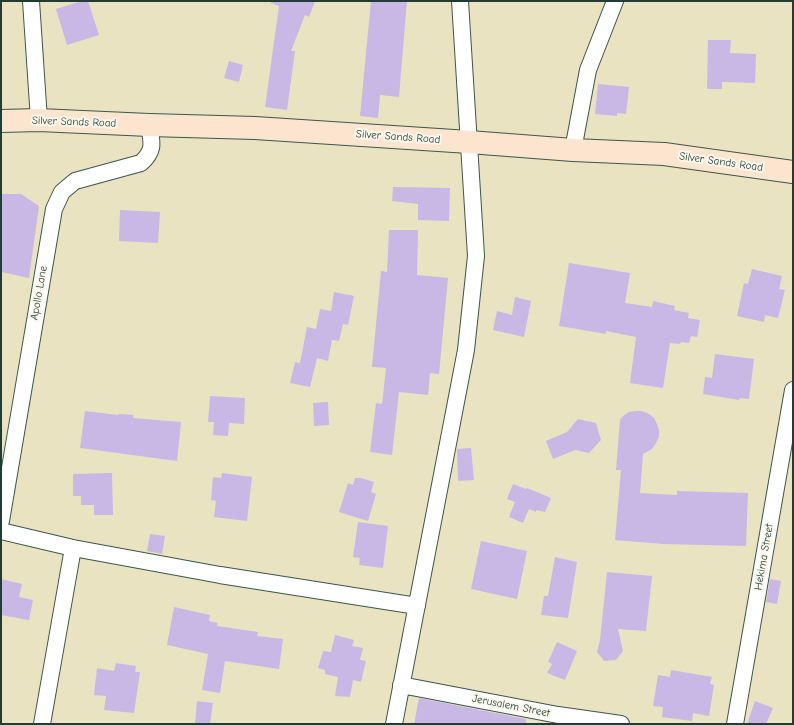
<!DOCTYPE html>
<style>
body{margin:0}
#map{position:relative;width:794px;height:725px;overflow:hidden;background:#e9e3c2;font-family:"Comic Neue",sans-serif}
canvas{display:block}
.frame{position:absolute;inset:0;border:2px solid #1f3d34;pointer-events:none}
</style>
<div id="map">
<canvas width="794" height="725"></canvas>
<div class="frame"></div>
</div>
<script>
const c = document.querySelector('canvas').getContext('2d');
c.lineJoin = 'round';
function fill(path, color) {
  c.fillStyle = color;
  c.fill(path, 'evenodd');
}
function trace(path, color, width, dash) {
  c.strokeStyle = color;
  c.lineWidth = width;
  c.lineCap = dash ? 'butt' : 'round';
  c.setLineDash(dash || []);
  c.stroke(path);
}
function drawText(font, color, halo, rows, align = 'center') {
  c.font = font + ' "Comic Neue",sans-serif';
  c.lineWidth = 4;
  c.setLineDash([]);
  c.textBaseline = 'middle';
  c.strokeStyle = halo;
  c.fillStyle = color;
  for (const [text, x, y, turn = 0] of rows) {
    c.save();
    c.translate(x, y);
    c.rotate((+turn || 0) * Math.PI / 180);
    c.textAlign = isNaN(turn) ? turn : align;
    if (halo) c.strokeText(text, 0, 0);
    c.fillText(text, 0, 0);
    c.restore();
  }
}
const building = new Path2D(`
 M 82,1 L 88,1 L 99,35 L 67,45 L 56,9 Z
 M 271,1 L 315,1 L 309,17 L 305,15 L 291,51 L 295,51 L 287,110 L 265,107 L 279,6 L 271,3 Z
 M 371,1 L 407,1 L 399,97 L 380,95 L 378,118 L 360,116 Z
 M 708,40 L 731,40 L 730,53 L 756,54 L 755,83 L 722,82 L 722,89 L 707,89 Z
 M 229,61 L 243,65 L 239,82 L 224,78 Z
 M 598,84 L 629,87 L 626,114 L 617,113 L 617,116 L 595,114 Z
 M 393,187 L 450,188 L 449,221 L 418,220 L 418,204 L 392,201 Z
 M 1,194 L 21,194 L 39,206 L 29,278 L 1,272 Z
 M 120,210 L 160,212 L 158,243 L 119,241 Z
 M 389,230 L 418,230 L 417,275 L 448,278 L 439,374 L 430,373 L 428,395 L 399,392 L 392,455 L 370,452 L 376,403 L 382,404 L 386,368 L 372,367 L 381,271 L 387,272 Z
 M 569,263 L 630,273 L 625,303 L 652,307 L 653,301 L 675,306 L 674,310 L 689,313 L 688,318 L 700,320 L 697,337 L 691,336 L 689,343 L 681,342 L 680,344 L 670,343 L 663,388 L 630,383 L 636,337 L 606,331 L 606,334 L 559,326 Z
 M 752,269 L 782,276 L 779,289 L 785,290 L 778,318 L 765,315 L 764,322 L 737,316 L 744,283 L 748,284 Z
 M 334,292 L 354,296 L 348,325 L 343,324 L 339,341 L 332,340 L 328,361 L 317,358 L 310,387 L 290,383 L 295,362 L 300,363 L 307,327 L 316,329 L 320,309 L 331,311 Z
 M 515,297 L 531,301 L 524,337 L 493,330 L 497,311 L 512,315 Z
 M 715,354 L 754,359 L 749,399 L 740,398 L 739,400 L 703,394 L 705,377 L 712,378 Z
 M 210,396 L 245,398 L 244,424 L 229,423 L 228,436 L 213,435 L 214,422 L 208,422 Z
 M 328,402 L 329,425 L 314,426 L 313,403 Z
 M 85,411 L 118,415 L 119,414 L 134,415 L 133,418 L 181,422 L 177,461 L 80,448 Z
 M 636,411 L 642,411 L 649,414 L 654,418 L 657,424 L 659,430 L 659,437 L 656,443 L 652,449 L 643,454 L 640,493 L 677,495 L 677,491 L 748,493 L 746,546 L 664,544 L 615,540 L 621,470 L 616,470 L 620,420 L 623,416 L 629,412 Z
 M 578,419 L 596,423 L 601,440 L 589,453 L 575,450 L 553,459 L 546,441 L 567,432 Z
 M 471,448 L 474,480 L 458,481 L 457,449 Z
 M 112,473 L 113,515 L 94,515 L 94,505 L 81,505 L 81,496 L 73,496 L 73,474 Z
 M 222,473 L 252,477 L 247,521 L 214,517 L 216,501 L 211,500 L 213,477 L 221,478 Z
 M 355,478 L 361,478 L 374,482 L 371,492 L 376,494 L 368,521 L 339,512 L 348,483 L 353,485 Z
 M 513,484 L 526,489 L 527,488 L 551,498 L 545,512 L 536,510 L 536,512 L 529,509 L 523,523 L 509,517 L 515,502 L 507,499 Z
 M 358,522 L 388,526 L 383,568 L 359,565 L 360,558 L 353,557 Z
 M 150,534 L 165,536 L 162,554 L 147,551 Z
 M 481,541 L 527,551 L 517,599 L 471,589 Z
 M 555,557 L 577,562 L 568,618 L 541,615 L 544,596 L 548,596 Z
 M 607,572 L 652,576 L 646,631 L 618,629 L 623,651 L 616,660 L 604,661 L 597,652 L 600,640 Z
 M 1,579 L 22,584 L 19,597 L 33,600 L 29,620 L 1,615 Z
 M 770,579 L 781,581 L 777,604 L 766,602 Z
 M 174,607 L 210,615 L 209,621 L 218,623 L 217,626 L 258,632 L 257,636 L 283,639 L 279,669 L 225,661 L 220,693 L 202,690 L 208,654 L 167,645 Z
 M 335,635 L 354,640 L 352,646 L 363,648 L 360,660 L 366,661 L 361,682 L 353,680 L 350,697 L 335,696 L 338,677 L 325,674 L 325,670 L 318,668 L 323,651 L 331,652 Z
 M 557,642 L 577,651 L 565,680 L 547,673 L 552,664 L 548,662 Z
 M 116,663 L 136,666 L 135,672 L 140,672 L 134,713 L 104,710 L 106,696 L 94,695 L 97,668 L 114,671 Z
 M 671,670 L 712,677 L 710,684 L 714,685 L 709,716 L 693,713 L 692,721 L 662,717 L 663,707 L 653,706 L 658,675 L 670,677 Z
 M 419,698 L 526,719 L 526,724 L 414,724 Z
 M 197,701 L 213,703 L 210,724 L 195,724 Z
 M 755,701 L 773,708 L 766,724 L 747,724 Z`);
const street = new Path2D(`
 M 31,1 L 39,120
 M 573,150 L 588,70 L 615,1
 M 1,521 L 54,209 L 62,192 L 75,181 L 141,163 C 155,150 152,143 149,125
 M 1,531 L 73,548 L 220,575 L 417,606
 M 401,685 L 558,715 L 621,724
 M 42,724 L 73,548
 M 394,724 L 466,350 L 476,256 L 460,1
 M 735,724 L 793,390`);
const secondary = new Path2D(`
 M 1,121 L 39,120 L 149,125 L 255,128 L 469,142 L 573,150 L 664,154 L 793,172`);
const streetNames = [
 ["Silver Sands Road",74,122,2],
 ["Silver Sands Road",398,137,4],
 ["Silver Sands Road",721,162,8],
 ["Apollo Lane",39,293,-80],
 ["Hekima Street",764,557,-80],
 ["Jerusalem Street",511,706,11]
];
fill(building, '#c9b8e5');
trace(street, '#3d5649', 18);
trace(secondary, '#3d5649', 24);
trace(street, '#fff', 16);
trace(secondary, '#fbe5cf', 22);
drawText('11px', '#1f3d34', '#fbf7ec', streetNames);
</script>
